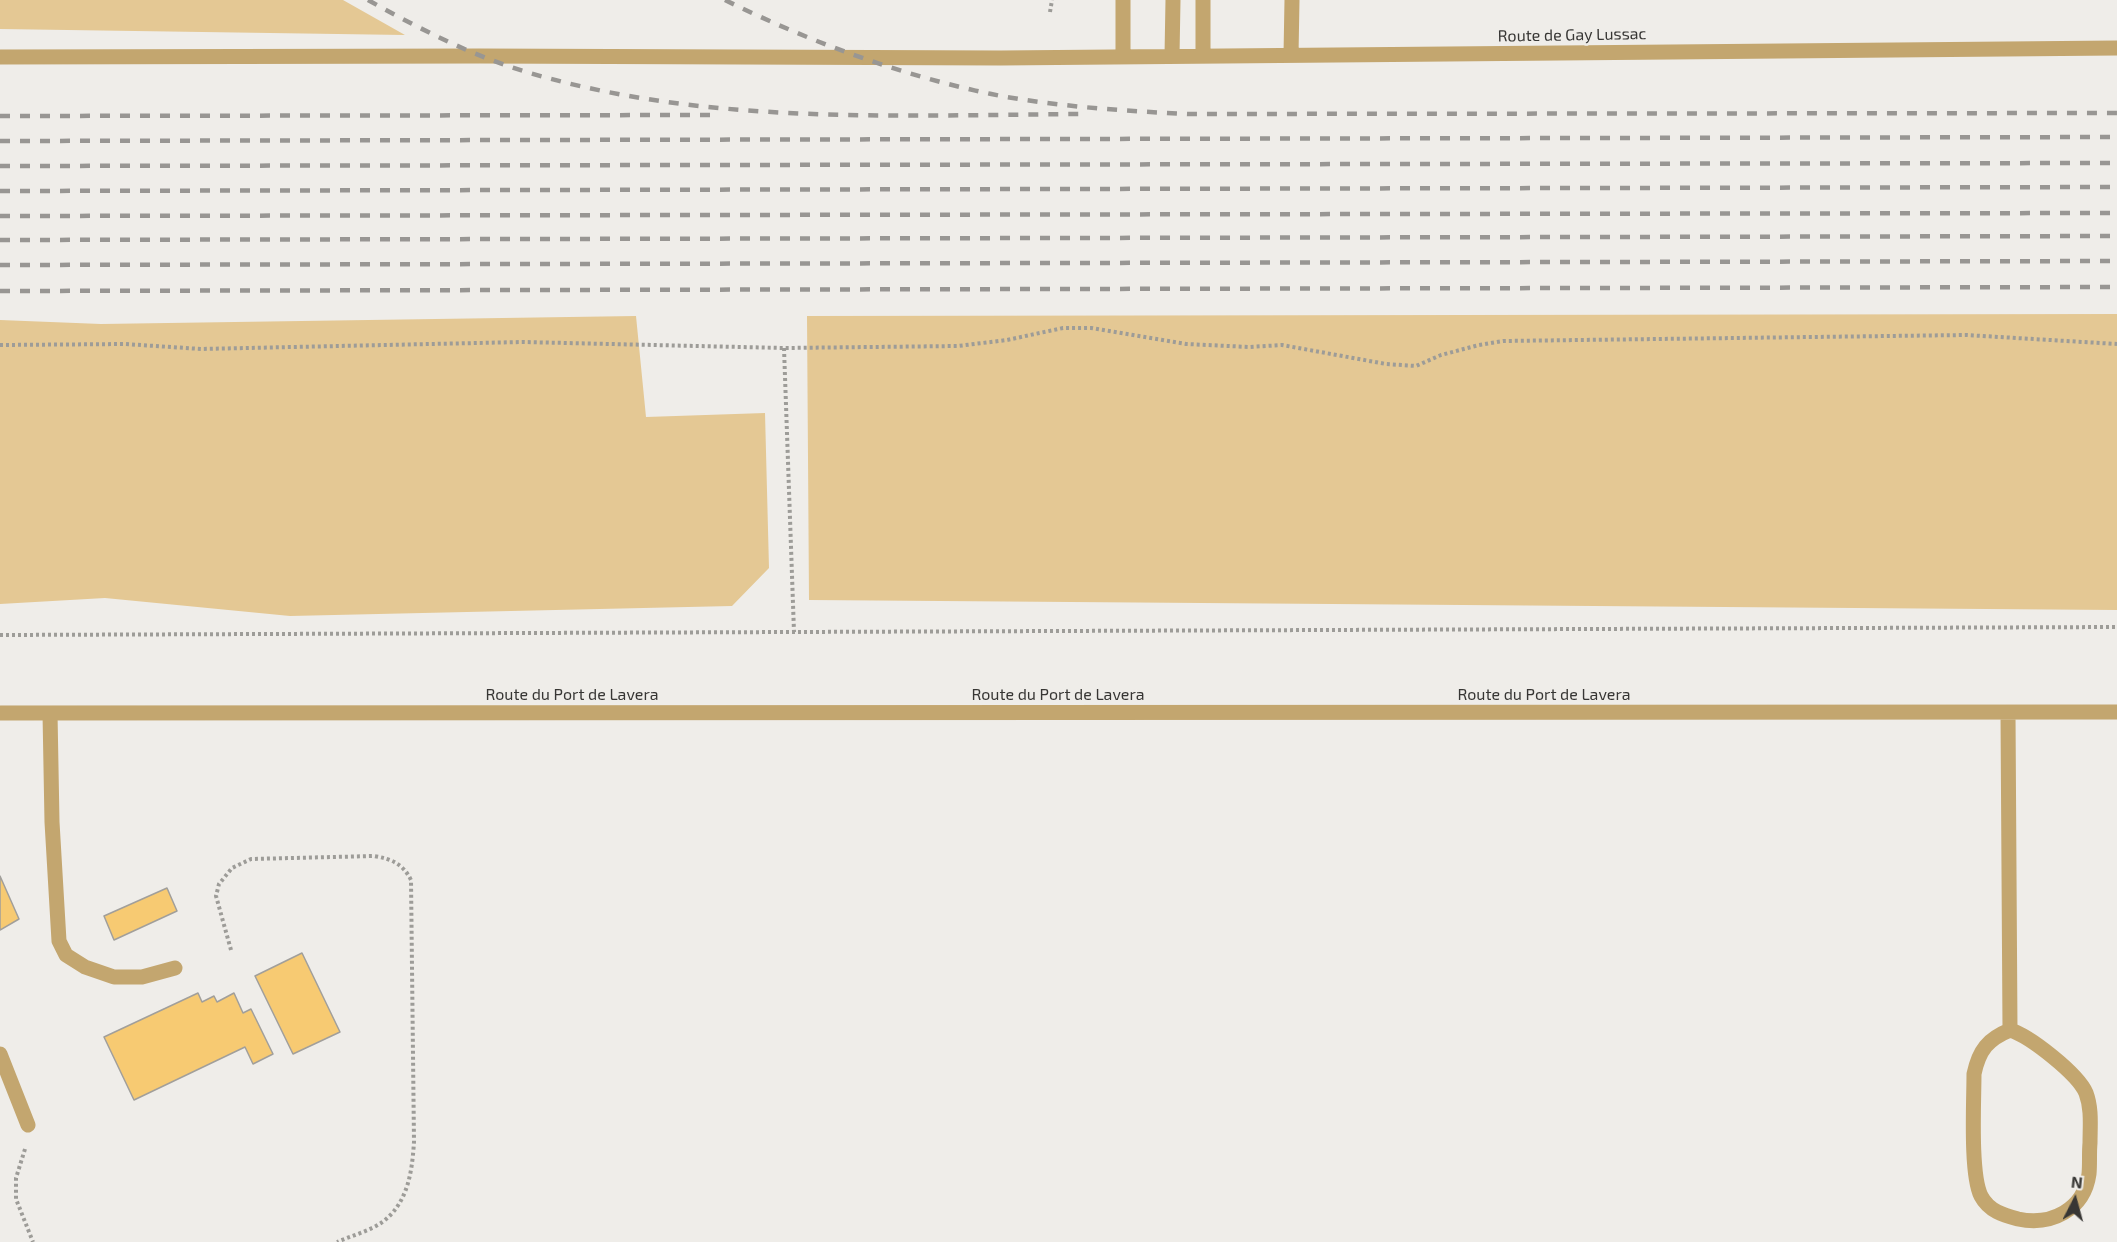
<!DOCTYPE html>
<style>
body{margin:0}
#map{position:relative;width:2117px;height:1242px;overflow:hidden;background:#efede9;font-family:"Exo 2",sans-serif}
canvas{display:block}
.north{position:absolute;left:2045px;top:1170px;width:60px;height:60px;-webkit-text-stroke:4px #efede9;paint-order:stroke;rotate:6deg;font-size:16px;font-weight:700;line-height:24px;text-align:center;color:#373634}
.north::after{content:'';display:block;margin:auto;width:21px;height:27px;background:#373634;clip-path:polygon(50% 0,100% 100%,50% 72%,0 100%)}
</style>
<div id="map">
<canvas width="2117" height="1242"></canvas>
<div class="north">N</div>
</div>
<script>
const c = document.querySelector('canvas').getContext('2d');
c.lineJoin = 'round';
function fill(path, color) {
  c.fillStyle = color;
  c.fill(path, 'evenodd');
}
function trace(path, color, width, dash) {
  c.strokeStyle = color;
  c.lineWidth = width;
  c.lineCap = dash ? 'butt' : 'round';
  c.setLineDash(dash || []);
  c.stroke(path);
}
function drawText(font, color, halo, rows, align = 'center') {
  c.font = font + ' "Exo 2",sans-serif';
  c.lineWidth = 5;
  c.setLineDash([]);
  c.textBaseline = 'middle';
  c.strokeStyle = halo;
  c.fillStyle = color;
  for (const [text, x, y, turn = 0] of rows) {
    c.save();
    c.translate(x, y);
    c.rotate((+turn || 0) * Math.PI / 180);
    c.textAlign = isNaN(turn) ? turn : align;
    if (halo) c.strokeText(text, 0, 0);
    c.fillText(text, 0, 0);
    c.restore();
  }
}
const green = new Path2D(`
 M 0,0 L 343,0 L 405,35 L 0,29 Z
 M 2117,314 L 2117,610 L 809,600 L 807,316 Z
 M 636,316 L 646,417 L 765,413 L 769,568 L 732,606 L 290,616 L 105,598 L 0,604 L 0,320 L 101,324 Z`);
const building = new Path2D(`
 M 0,876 L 19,919 L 0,930 Z
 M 167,888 L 177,911 L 114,940 L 104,916 Z
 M 302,953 L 340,1032 L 293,1054 L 255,976 Z
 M 198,993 L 202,1002 L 214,996 L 217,1002 L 234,993 L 243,1013 L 251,1009 L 273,1054 L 253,1064 L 245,1047 L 134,1100 L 104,1037 Z`);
const path = new Path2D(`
 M 1050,12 L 1052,0
 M 0,345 L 125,344 L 201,349 L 523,342 L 784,348 L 958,346 L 1007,340 L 1063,328 L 1091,328 L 1186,344 L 1249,347 L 1282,345 L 1386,364 L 1416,366 L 1441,355 L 1479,345 L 1503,341 L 1966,335 L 2117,344
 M 784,348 L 794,632
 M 0,635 L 2117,627
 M 231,950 L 216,896 L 219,884 L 232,868 L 251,859 L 374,856 C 392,859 403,864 411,880 L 414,1142 C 412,1172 408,1204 381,1223 C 369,1231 351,1236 337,1242
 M 25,1149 L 16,1178 L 16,1199 L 33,1242`);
const minor = new Path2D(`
 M 1123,0 L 1123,57
 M 1291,55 L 1292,0
 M 1172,56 L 1173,0
 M 1203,56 L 1203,0
 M 0,57 L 480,56 L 1001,58 L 2117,48
 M 0,713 L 2117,712
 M 50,713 L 52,822 L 59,941 L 66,955 L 85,967 L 114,977 L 142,977 L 175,968
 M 2008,713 L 2010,1030 C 1988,1039 1979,1050 1974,1074 C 1974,1101 1970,1174 1981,1196 C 1989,1211 2003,1215 2018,1219 C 2051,1226 2084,1210 2089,1174 C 2090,1164 2089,1153 2090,1143 C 2090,1126 2092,1109 2086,1093 C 2078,1074 2030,1036 2010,1030
 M 0,1054 L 28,1125`);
const rail = new Path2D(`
 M 368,0 C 420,29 472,56 530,73 C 710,126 900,115 1086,114
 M 725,0 C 812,43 905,77 1001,96 C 1063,107 1125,111 1188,114 L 2117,113
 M 0,116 L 716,115
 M 0,141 L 2117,137
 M 0,166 L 2117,163
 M 0,191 L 2117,187
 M 0,216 L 2117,213
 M 0,240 L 2117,236
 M 0,265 L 2117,261
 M 0,291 L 2117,287`);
const streetNames = [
 ["Route de Gay Lussac",1572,35,-1],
 ["Route du Port de Lavera",572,695],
 ["Route du Port de Lavera",1058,695],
 ["Route du Port de Lavera",1544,695]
];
fill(green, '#e4c894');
fill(building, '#f7ca72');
trace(building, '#a19f9b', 1.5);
trace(path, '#9d9c98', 4, [3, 3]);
trace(minor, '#c3a66f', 15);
trace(rail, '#989693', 4.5, [10, 10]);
drawText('16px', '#373634', '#efede9', streetNames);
</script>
